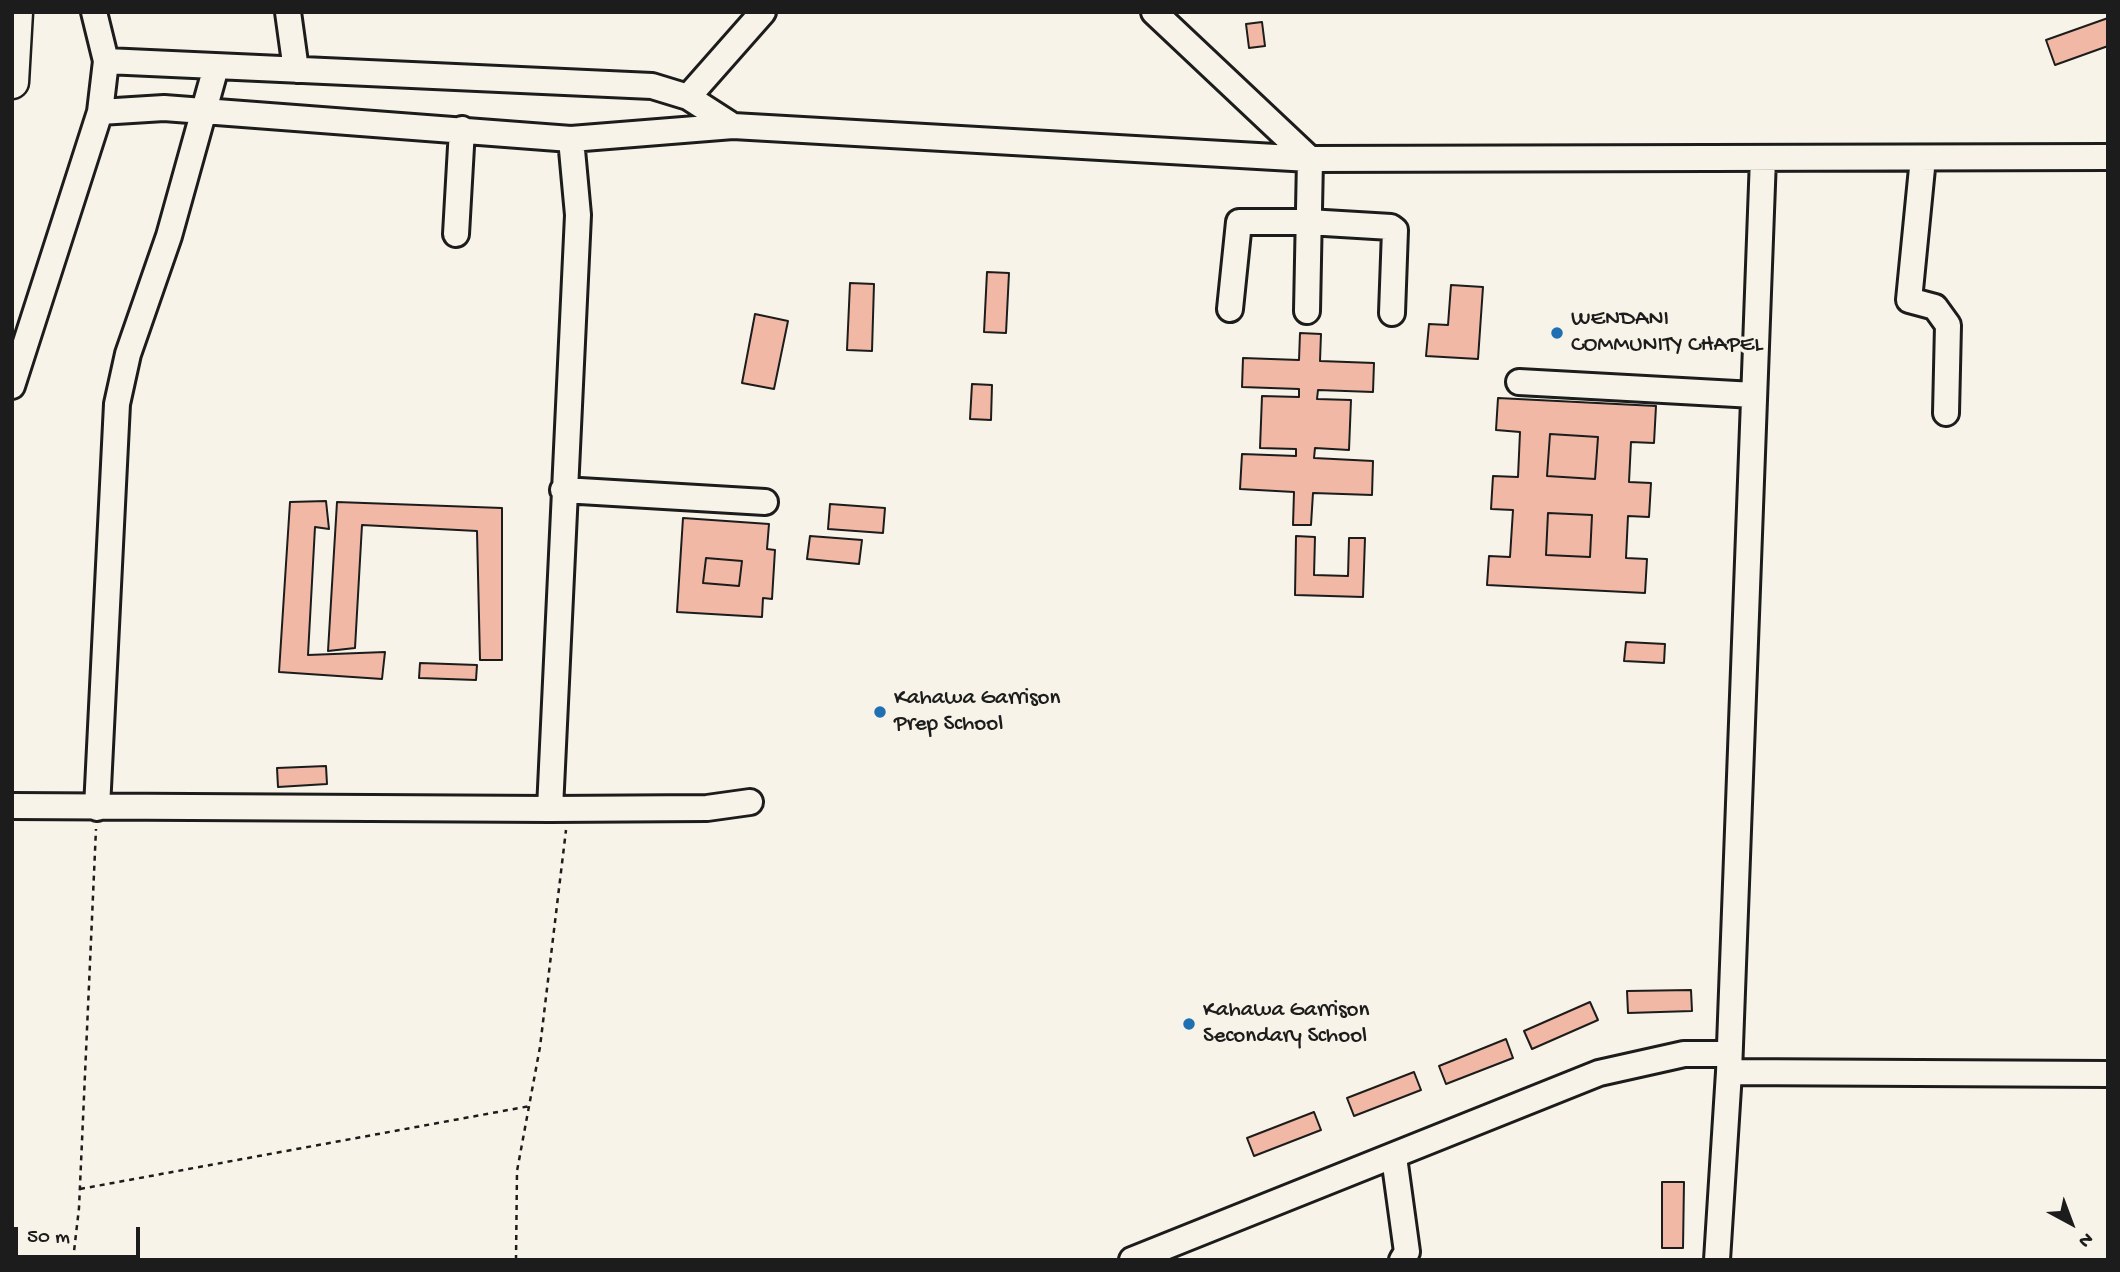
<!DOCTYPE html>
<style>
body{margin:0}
#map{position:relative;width:2120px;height:1272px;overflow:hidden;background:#f7f3e8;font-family:"Gochi Hand",sans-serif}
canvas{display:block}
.frame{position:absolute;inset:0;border:14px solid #1c1c1c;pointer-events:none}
.north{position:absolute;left:2036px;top:1188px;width:70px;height:70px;-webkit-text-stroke:5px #f7f3e8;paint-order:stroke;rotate:139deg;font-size:19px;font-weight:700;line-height:28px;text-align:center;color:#1c1c1c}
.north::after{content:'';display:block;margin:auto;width:24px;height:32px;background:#1c1c1c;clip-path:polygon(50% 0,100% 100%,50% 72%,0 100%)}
.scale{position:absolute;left:14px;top:1227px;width:126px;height:32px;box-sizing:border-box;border:4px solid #1c1c1c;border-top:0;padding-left:9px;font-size:21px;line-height:24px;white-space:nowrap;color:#1c1c1c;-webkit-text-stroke:5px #f7f3e8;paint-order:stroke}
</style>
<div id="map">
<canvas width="2120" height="1272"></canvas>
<div class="frame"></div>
<div class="north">N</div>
<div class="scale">50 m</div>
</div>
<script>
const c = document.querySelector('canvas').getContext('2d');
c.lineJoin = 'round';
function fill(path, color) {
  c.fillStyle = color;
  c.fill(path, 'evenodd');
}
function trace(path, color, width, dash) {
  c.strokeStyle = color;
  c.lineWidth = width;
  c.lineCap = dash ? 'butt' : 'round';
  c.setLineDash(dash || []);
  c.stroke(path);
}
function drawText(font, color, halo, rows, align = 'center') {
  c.font = font + ' "Gochi Hand",sans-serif';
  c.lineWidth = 7;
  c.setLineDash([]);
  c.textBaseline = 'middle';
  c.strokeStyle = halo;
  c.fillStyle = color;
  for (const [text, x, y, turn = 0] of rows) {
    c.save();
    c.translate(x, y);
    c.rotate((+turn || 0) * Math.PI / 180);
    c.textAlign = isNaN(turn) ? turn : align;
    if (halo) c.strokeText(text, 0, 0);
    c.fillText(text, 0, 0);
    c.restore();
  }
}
const building = new Path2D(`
 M 2108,18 L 2108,46 L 2055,65 L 2046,40 Z
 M 1262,22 L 1265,46 L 1249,48 L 1246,24 Z
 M 987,272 L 1009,273 L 1006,333 L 984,332 Z
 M 850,283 L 874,284 L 872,351 L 847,350 Z
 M 1451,285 L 1483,287 L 1478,359 L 1426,356 L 1429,324 L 1448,325 Z
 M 755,314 L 788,321 L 774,389 L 742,383 Z
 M 1300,333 L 1321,334 L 1320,361 L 1374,363 L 1373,392 L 1318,390 L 1317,399 L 1351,400 L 1349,450 L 1315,448 L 1314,458 L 1373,461 L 1372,495 L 1313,493 L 1311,525 L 1293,525 L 1294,492 L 1240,489 L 1242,454 L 1296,456 L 1296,449 L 1260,448 L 1262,396 L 1299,397 L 1299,389 L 1242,387 L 1243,358 L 1299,360 Z
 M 972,384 L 992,385 L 991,420 L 970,419 Z
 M 1498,398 L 1656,406 L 1654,443 L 1631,442 L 1629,482 L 1651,483 L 1649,517 L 1628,516 L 1626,558 L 1647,559 L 1645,593 L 1487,585 L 1489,556 L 1510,557 L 1513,510 L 1491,509 L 1493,476 L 1518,477 L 1520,432 L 1496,430 ZM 1550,434 L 1598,437 L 1595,479 L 1547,476 ZM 1548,513 L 1592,515 L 1590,557 L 1546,555 Z
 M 1550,434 L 1598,437 L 1595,479 L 1547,476 Z
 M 326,501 L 329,529 L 315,527 L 308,655 L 385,652 L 382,679 L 279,672 L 290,502 Z
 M 337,502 L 502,508 L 502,660 L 480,660 L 477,531 L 362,525 L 355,648 L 328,651 Z
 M 830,504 L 885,508 L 883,533 L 828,529 Z
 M 1548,513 L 1592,515 L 1590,557 L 1546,555 Z
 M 683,518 L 769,524 L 767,549 L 775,550 L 772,599 L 763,598 L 762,617 L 677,612 ZM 706,558 L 742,561 L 739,586 L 703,583 Z
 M 810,536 L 862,540 L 859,564 L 807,559 Z
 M 1296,536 L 1315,537 L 1314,575 L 1348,576 L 1349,538 L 1365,538 L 1363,597 L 1295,595 Z
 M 706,558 L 742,561 L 739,586 L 703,583 Z
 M 1626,642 L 1665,644 L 1664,663 L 1624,661 Z
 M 420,663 L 477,665 L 476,680 L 419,678 Z
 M 326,766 L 327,784 L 278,787 L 277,768 Z
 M 1691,990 L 1692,1011 L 1628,1013 L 1627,991 Z
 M 1590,1002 L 1598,1020 L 1532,1049 L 1524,1031 Z
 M 1506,1039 L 1513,1058 L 1446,1084 L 1439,1066 Z
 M 1414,1072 L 1421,1090 L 1354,1116 L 1347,1098 Z
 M 1314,1112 L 1321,1130 L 1254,1156 L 1247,1138 Z
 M 1662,1182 L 1684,1182 L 1683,1248 L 1662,1248 Z`);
const path = new Path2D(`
 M 80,1189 L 530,1106
 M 73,1260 L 79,1208 L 96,829
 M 516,1260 L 517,1171 L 540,1047 L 566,830`);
const minor = new Path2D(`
 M 288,12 L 296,70
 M 1154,12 L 1310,159 L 1307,311
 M 106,61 L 652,86 L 688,97 L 733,126
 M 688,97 L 763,12
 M 100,112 L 164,108 L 571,139 L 733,126 L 1310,159 L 2108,157
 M 1923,158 L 1909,300 L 1935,307 L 1948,325 L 1946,413
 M 456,234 L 462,129
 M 1230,309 L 1239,222 L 1308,222 L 1391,227 L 1395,230 L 1392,313
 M 1519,382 L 1754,395
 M 12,386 L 100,112 L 106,61 L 94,12
 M 563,490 L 765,502
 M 12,806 L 550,809 L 707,808 L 750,802
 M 97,808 L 117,404 L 128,354 L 169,236 L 216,67
 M 550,809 L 578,215 L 571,139
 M 1729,1072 L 2108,1074
 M 1394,1157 L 1407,1252 L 1402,1260
 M 1132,1260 L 1599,1073 L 1684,1054 L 1729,1054
 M 1717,1260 L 1729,1072 L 1763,158`);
const major = new Path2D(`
 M 12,82 L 16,12`);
const markers = [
 [1557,333,7,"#1f6fb2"],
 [880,712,7,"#1f6fb2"],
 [1189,1024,7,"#1f6fb2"]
];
const poiNames = [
 ["WENDANI",1571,320],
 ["COMMUNITY CHAPEL",1571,346],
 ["Kahawa Garrison",894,699],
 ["Prep School",894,725],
 ["Kahawa Garrison",1203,1011],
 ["Secondary School",1203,1037]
];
fill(building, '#f0b8a5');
trace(building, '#1c1c1c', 2);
trace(minor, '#1c1c1c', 30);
trace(major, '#1c1c1c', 37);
trace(path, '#1c1c1c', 2.5, [5, 5]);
trace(minor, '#f7f3e8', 24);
trace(major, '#f7f3e8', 32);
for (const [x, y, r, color] of markers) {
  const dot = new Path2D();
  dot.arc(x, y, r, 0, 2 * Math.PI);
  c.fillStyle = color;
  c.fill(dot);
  trace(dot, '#f7f3e8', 2.5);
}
drawText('23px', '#1c1c1c', '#f7f3e8', poiNames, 'left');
</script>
